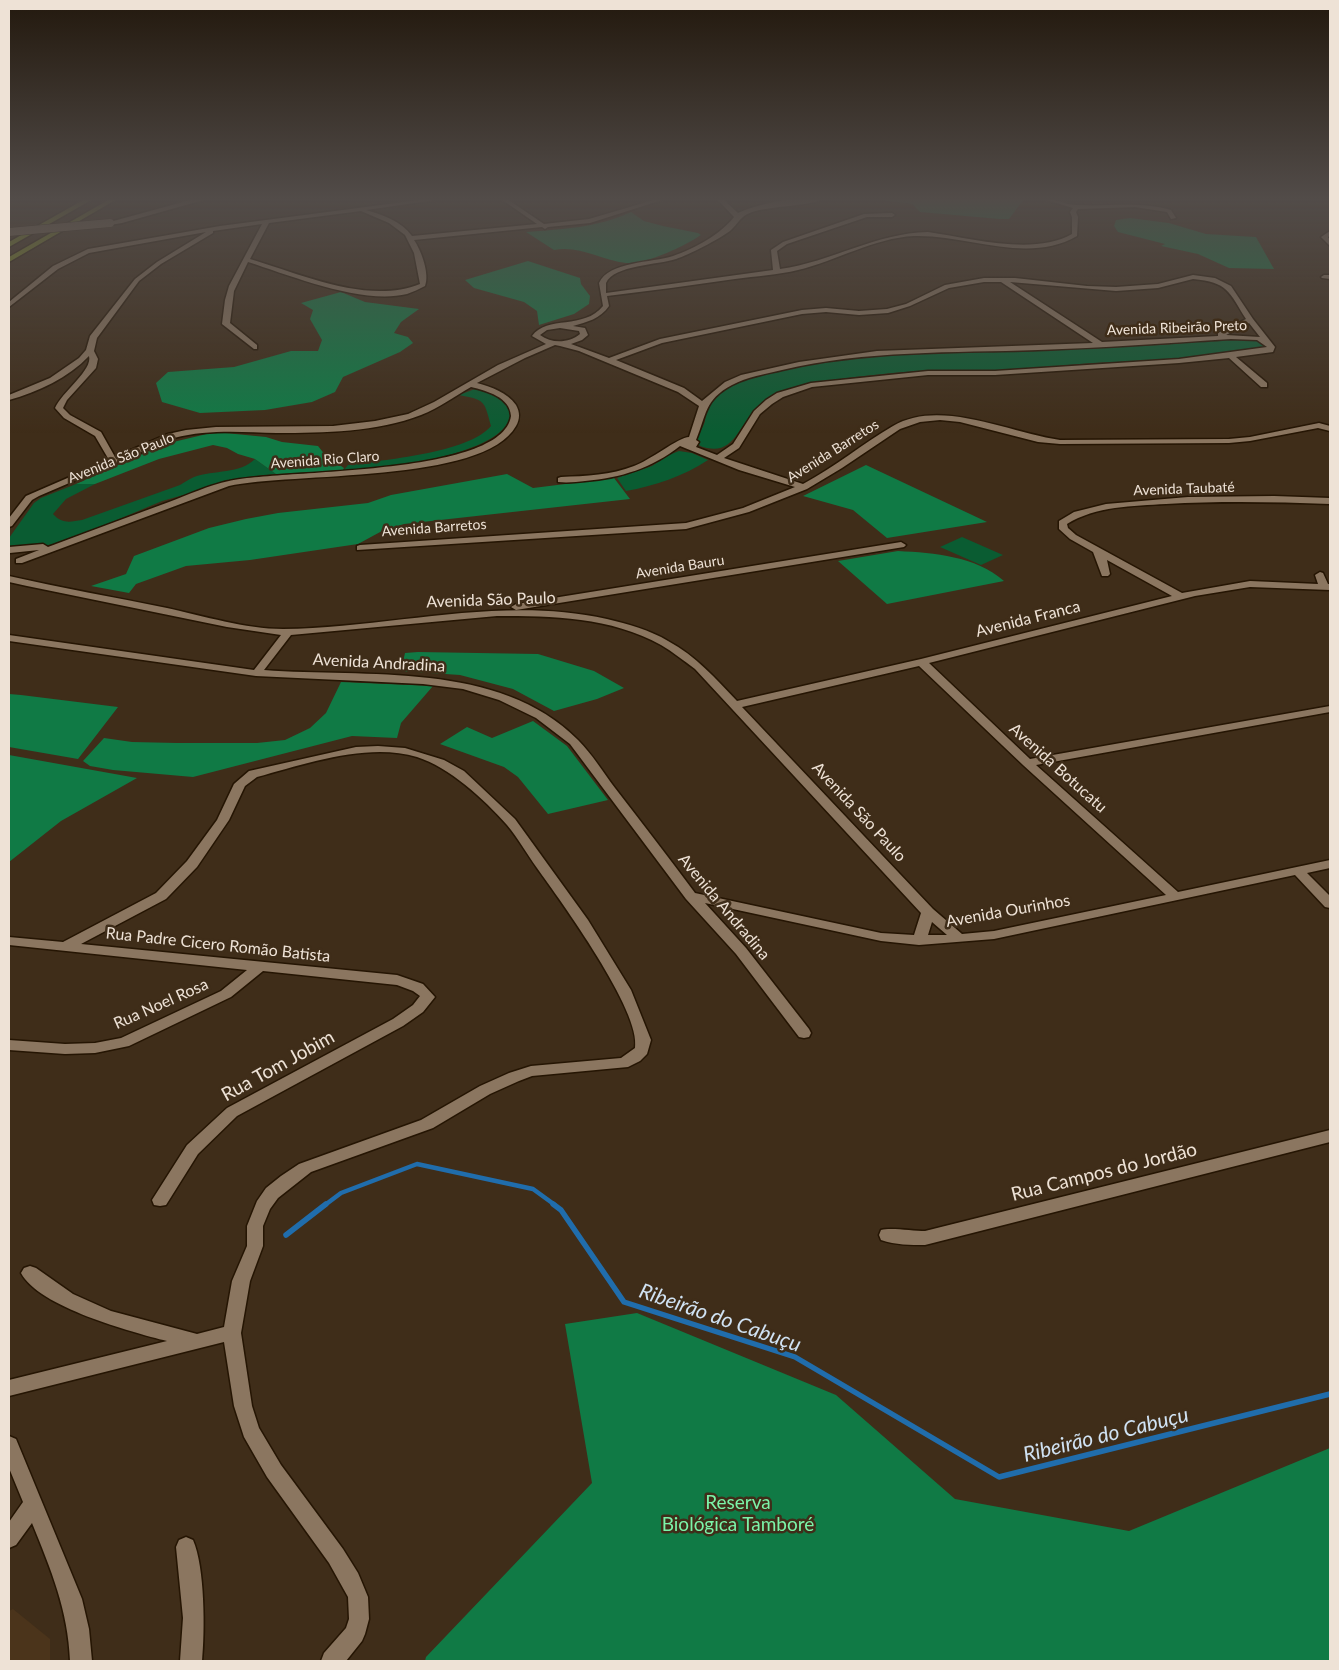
<!DOCTYPE html>
<meta charset="utf-8">
<style>
body{margin:0}
#map{position:relative;width:1339px;height:1670px;overflow:hidden;background:#3f2d19;font-family:Lato,sans-serif}
canvas{display:block}
.frame{position:absolute;inset:0;border:10px solid #eee2d6;pointer-events:none}
</style>
<div id="map">
<canvas width="1339" height="1670"></canvas>
<div class="frame"></div>
</div>
<script>
const c = document.querySelector('canvas').getContext('2d');
c.lineJoin = 'round';
function fill(path, color) {
  c.fillStyle = color;
  c.fill(path, 'evenodd');
}
function trace(path, color, width, dash) {
  c.strokeStyle = color;
  c.lineWidth = width;
  c.lineCap = dash ? 'butt' : 'round';
  c.setLineDash(dash || []);
  c.stroke(path);
}
function drawText(font, color, halo, rows, align = 'center') {
  c.font = font + ' Lato,sans-serif';
  c.lineWidth = 5;
  c.setLineDash([]);
  c.textBaseline = 'middle';
  c.strokeStyle = halo;
  c.fillStyle = color;
  for (const [text, x, y, turn = 0] of rows) {
    c.save();
    c.translate(x, y);
    c.rotate((+turn || 0) * Math.PI / 180);
    c.textAlign = isNaN(turn) ? turn : align;
    if (halo) c.strokeText(text, 0, 0);
    c.fillText(text, 0, 0);
    c.restore();
  }
}
const built = new Path2D(`
 M 13,1609 L 50,1639 L 50,1661 L 9,1661 L 9,1611 Z`);
const green = new Path2D(`
 M 1230,339 C 1242,339 1259,337 1267,347 C 1254,354 1228,352 1213,354 C 1173,361 1133,361 1092,363 C 1060,365 1028,370 996,371 C 976,372 957,370 937,371 C 900,371 861,376 825,381 C 800,384 775,394 756,410 C 739,424 735,454 707,448 C 689,445 700,434 704,424 C 706,420 705,415 706,411 C 707,403 717,394 724,390 C 764,364 844,358 891,354 L 1162,345 Z
 M 475,389 C 487,390 500,396 508,406 C 511,410 511,415 509,420 C 496,456 377,470 342,472 L 348,465 C 382,460 469,453 491,426 C 484,400 485,400 459,395 Z
 M 679,451 L 692,453 L 708,460 C 684,476 654,486 626,491 L 617,478 L 652,466 L 669,455 Z
 M 255,459 L 276,474 L 247,477 L 162,501 L 62,543 L 19,549 L 10,546 L 9,538 L 34,503 L 41,498 L 76,484 L 95,484 L 66,499 L 53,514 C 62,524 70,522 82,520 L 180,485 C 185,482 189,479 194,477 C 214,470 240,474 255,459 Z
 M 962,537 L 1003,555 L 981,565 L 940,547 Z`);
const forest = new Path2D(`
 M 873,199 L 1024,199 L 1009,219 L 999,219 L 920,212 L 912,204 Z
 M 631,212 L 644,221 L 663,226 L 698,233 L 701,235 C 685,246 645,265 626,263 C 601,260 579,245 554,250 L 526,232 C 563,229 597,228 631,212 Z
 M 1130,218 L 1169,223 L 1206,234 L 1256,237 L 1274,269 L 1229,268 L 1198,254 L 1161,246 L 1165,244 L 1118,232 L 1114,226 L 1116,220 Z
 M 528,261 L 580,278 L 581,284 L 590,296 L 589,304 L 574,314 L 539,325 L 537,311 L 524,302 L 474,288 L 465,280 Z
 M 341,292 L 365,302 L 419,309 L 401,322 L 394,333 L 408,337 L 413,343 L 400,352 L 343,377 L 335,392 L 312,402 L 265,410 L 200,413 L 162,402 L 156,383 L 168,372 L 234,367 L 291,351 L 318,351 L 322,340 L 310,319 L 313,310 L 301,303 Z
 M 215,432 L 266,437 L 282,442 L 318,446 L 326,456 L 344,468 L 342,472 L 276,474 L 255,459 L 238,454 L 227,448 L 213,445 L 159,459 L 95,484 L 76,484 L 165,444 Z
 M 866,465 L 987,522 L 887,538 L 853,510 L 803,496 Z
 M 507,474 L 533,488 L 614,478 L 630,499 L 404,524 L 382,531 L 358,544 L 250,560 L 186,566 L 136,584 L 129,593 L 91,586 L 126,574 L 134,556 L 209,528 L 246,519 L 278,513 L 368,503 L 391,495 Z
 M 898,551 C 935,553 975,556 1004,581 L 887,604 L 838,561 Z
 M 418,652 L 538,654 L 594,671 L 624,688 L 597,699 L 554,711 L 513,689 L 460,675 L 401,671 L 405,653 Z
 M 341,682 L 433,686 L 401,723 L 397,738 L 352,736 L 193,777 L 113,770 L 90,766 L 83,761 L 104,738 L 132,742 L 177,743 L 257,743 L 285,740 L 310,728 L 326,713 Z
 M 9,694 L 21,695 L 118,707 L 78,759 L 9,747 Z
 M 533,721 L 567,746 L 608,800 L 548,814 L 518,777 L 504,767 L 440,744 L 467,727 L 492,738 Z
 M 9,755 L 137,778 L 61,821 L 9,862 Z
 M 637,1313 L 836,1395 L 955,1499 L 1129,1531 L 1330,1448 L 1330,1661 L 425,1661 L 426,1657 L 592,1483 L 565,1324 Z`);
const streamFar1 = new Path2D(`
 M 325,1205 L 341,1193 L 417,1164 L 533,1189 L 555,1205`);
const stream = new Path2D(`
 M 553,1204 L 561,1210 L 624,1302 L 795,1357 L 999,1477 L 1330,1394
 M 286,1235 L 326,1204`);
const street = new Path2D(`
 M 427,199 L 442,199 L 366,210 C 383,215 401,221 412,236 L 537,224 L 501,199 L 507,199 L 544,224 L 589,219 L 657,199 L 665,199 L 590,223 L 548,227 L 545,229 L 542,227 L 414,240 C 421,250 430,274 425,286 C 419,289 413,292 407,294 C 362,305 292,276 248,262 L 234,291 L 230,323 L 257,345 L 257,349 L 254,349 L 222,324 L 225,300 L 229,286 L 262,224 L 213,231 L 213,233 L 161,264 L 139,281 L 97,338 L 94,351 L 98,359 L 96,368 L 67,400 L 63,408 L 70,415 L 101,432 L 115,457 L 168,434 L 186,430 L 216,427 L 333,426 L 375,421 L 408,414 L 434,402 L 498,365 L 546,344 L 532,336 C 547,315 584,330 603,306 L 599,283 C 609,261 652,263 673,256 C 694,249 721,234 734,217 L 717,199 L 723,199 L 738,213 C 763,202 796,197 823,199 C 810,206 770,206 752,212 C 740,216 739,223 730,231 C 719,239 689,255 676,259 C 658,265 614,265 606,283 L 606,293 L 773,270 L 771,250 L 783,242 L 864,214 L 892,213 L 895,215 L 892,217 L 867,217 L 787,244 L 777,251 L 780,269 C 831,262 876,233 928,232 C 970,238 1034,256 1072,234 L 1072,217 L 1070,212 L 1073,208 L 1043,199 C 1055,198 1066,205 1077,205 C 1110,207 1138,201 1171,210 L 1176,218 L 1171,219 L 1167,212 L 1135,207 L 1078,209 L 1076,212 L 1078,217 L 1077,236 C 1027,265 967,234 914,236 C 874,238 836,261 798,270 C 778,275 756,276 735,279 C 692,285 650,291 607,296 L 609,306 C 600,319 587,322 573,326 L 585,328 L 588,335 L 582,340 L 571,344 L 609,358 L 660,339 L 802,310 L 826,308 L 859,311 L 887,309 L 906,304 L 945,285 L 984,278 L 1015,278 L 1087,286 L 1116,287 L 1158,284 L 1193,275 L 1215,278 L 1231,286 L 1253,319 L 1275,347 L 1273,352 L 1236,357 L 1267,383 L 1267,387 L 1261,387 L 1229,358 L 1179,363 L 995,375 L 928,375 L 812,387 L 783,397 L 772,404 L 760,414 L 739,448 L 724,458 L 803,484 C 835,467 862,444 893,426 C 940,398 1010,433 1060,440 L 1229,439 L 1250,437 L 1319,423 L 1330,426 L 1330,431 L 1318,428 L 1250,441 L 1229,443 L 1060,444 L 1038,442 L 960,422 L 940,420 L 920,422 L 900,429 L 842,468 L 807,489 L 749,512 L 686,529 L 357,550 L 357,546 L 360,545 L 686,523 L 743,508 L 795,487 L 739,470 L 680,446 C 652,468 621,478 585,481 C 577,482 567,483 558,482 L 558,478 L 561,477 C 586,476 611,475 634,466 C 649,461 679,437 689,437 L 699,406 L 678,392 L 579,351 L 560,346 L 555,345 L 525,358 L 477,383 C 491,387 507,392 516,405 C 520,412 520,419 516,426 C 484,484 290,472 229,486 L 22,563 L 16,563 L 16,559 L 39,550 L 10,553 L 9,547 L 43,544 L 48,547 C 88,532 128,517 169,502 C 188,495 209,485 229,481 C 279,469 502,477 511,416 C 510,397 487,391 471,387 C 455,396 439,408 421,415 C 377,432 324,433 277,433 C 242,432 208,429 174,438 L 39,496 L 32,500 L 12,526 L 9,527 L 9,518 L 26,496 L 109,460 L 95,436 L 64,418 L 55,408 C 62,392 93,370 89,356 C 68,378 38,392 9,400 L 9,395 L 50,378 L 79,358 L 86,350 L 90,336 L 135,279 L 157,262 L 206,232 L 89,253 L 58,269 L 9,307 L 9,302 L 53,266 L 88,249 L 220,226 ZM 361,211 L 389,223 L 405,235 L 414,253 L 420,284 C 368,305 301,274 250,259 L 269,223 ZM 1193,279 C 1228,282 1229,292 1246,319 L 1218,333 L 1218,336 L 1102,342 L 1010,282 L 1116,291 L 1158,288 ZM 984,282 L 1001,282 L 1093,343 L 877,351 L 799,362 L 741,375 L 725,382 L 702,401 L 684,388 L 616,360 L 662,343 L 802,314 L 826,312 L 859,315 L 888,313 L 910,306 L 949,288 ZM 1249,323 L 1260,337 L 1226,335 ZM 560,328 L 579,331 L 580,334 C 569,343 552,344 540,335 L 547,330 ZM 1231,339 L 1257,340 L 1267,347 L 1179,359 L 995,371 L 928,371 L 811,383 L 777,393 L 766,400 L 754,411 L 733,444 L 717,455 L 696,447 L 699,442 L 696,440 C 707,414 704,400 732,385 C 747,377 765,374 782,370 C 866,350 953,353 1038,350 C 1103,348 1167,343 1231,339 Z
 M 1330,231 L 1330,236 L 1328,237 L 1330,240 L 1330,246 L 1321,237 Z
 M 1324,275 L 1330,275 L 1330,279 L 1322,278 L 1321,277 Z
 M 1274,496 L 1330,498 L 1330,504 C 1276,502 1221,501 1166,504 C 1133,506 1096,506 1067,524 L 1068,528 L 1076,535 L 1182,593 L 1250,581 L 1318,584 L 1315,575 L 1320,572 L 1323,573 L 1328,584 L 1330,584 L 1330,590 L 1250,587 L 1195,596 L 929,663 L 1030,759 L 1330,706 L 1330,712 L 1036,765 L 1178,892 L 1330,860 L 1330,868 L 1307,873 L 1330,896 L 1330,908 L 1325,907 L 1295,875 L 994,939 L 919,945 L 881,941 L 705,903 L 746,948 L 809,1029 L 811,1033 L 809,1037 L 804,1038 L 799,1037 L 736,954 L 686,899 L 570,744 L 536,718 L 499,700 L 463,689 L 423,684 L 256,676 L 9,641 L 9,635 L 254,670 L 281,635 L 227,627 L 27,586 L 9,582 L 9,576 C 61,588 114,597 167,608 C 204,616 245,629 283,629 C 391,628 500,595 607,619 C 628,624 650,630 668,641 C 696,656 716,679 737,701 L 921,659 L 1172,596 L 1107,560 L 1110,574 L 1108,576 L 1102,576 L 1093,552 L 1070,539 L 1059,529 L 1059,521 L 1074,512 L 1106,504 L 1188,497 ZM 497,616 C 552,616 611,617 661,645 C 673,652 684,661 695,669 L 921,913 L 914,935 L 881,933 L 695,893 C 669,858 642,823 615,788 C 603,772 592,754 578,740 C 499,660 366,678 264,670 L 291,635 ZM 919,666 L 1023,765 L 1166,895 L 994,931 L 962,934 L 933,909 L 742,707 ZM 932,922 L 947,935 L 928,935 Z
 M 901,542 L 906,545 L 904,547 L 516,610 L 511,607 L 516,604 Z
 M 378,746 L 405,748 L 444,760 L 464,771 L 515,819 L 588,920 L 631,990 L 651,1040 L 647,1054 L 640,1061 L 628,1067 L 532,1076 L 519,1081 L 490,1094 L 433,1128 L 311,1172 L 278,1198 L 270,1209 L 263,1226 L 263,1246 L 250,1281 L 241,1333 L 252,1406 L 259,1428 L 281,1465 L 343,1549 L 358,1573 L 368,1597 L 369,1619 L 365,1634 L 362,1641 L 346,1661 L 321,1661 L 324,1653 L 346,1628 L 349,1619 L 348,1597 L 329,1563 L 267,1477 L 244,1437 L 234,1406 L 224,1342 L 9,1396 L 9,1380 L 167,1341 C 131,1332 39,1307 21,1273 L 24,1268 L 30,1266 L 36,1268 L 73,1294 L 111,1311 L 197,1334 L 224,1327 L 232,1281 L 247,1246 L 247,1226 L 257,1201 L 266,1188 L 281,1176 L 299,1164 L 421,1120 L 480,1086 L 509,1073 L 531,1066 L 621,1058 L 635,1048 C 642,1012 560,900 537,868 C 527,854 518,838 507,825 C 484,799 449,767 417,757 C 368,742 305,764 257,777 L 245,786 L 229,820 L 197,867 L 166,899 L 81,944 L 397,975 L 423,984 L 435,997 L 423,1012 L 403,1026 L 237,1116 L 198,1154 L 166,1205 L 160,1206 L 154,1205 L 152,1200 L 187,1145 L 227,1108 L 393,1019 L 413,1005 L 420,996 L 413,991 L 397,985 L 263,971 L 231,997 L 129,1046 L 95,1053 L 65,1054 L 9,1050 L 9,1040 L 65,1044 L 95,1043 L 121,1038 L 221,991 L 247,970 L 9,945 L 9,937 L 63,942 L 156,893 L 187,861 L 217,820 L 234,784 L 249,771 L 356,747 Z
 M 1330,1130 L 1330,1142 L 925,1245 C 910,1245 896,1245 881,1240 L 879,1235 L 881,1230 C 890,1227 913,1231 925,1231 Z
 M 9,1436 L 16,1439 L 82,1599 L 89,1629 L 92,1661 L 70,1661 C 68,1610 51,1570 32,1523 L 16,1545 L 9,1548 L 9,1522 L 23,1502 L 9,1468 Z
 M 186,1537 L 193,1540 C 205,1567 205,1632 202,1661 L 180,1661 L 183,1618 L 176,1547 L 179,1540 Z`);
const secondary = new Path2D(`
 M 194,199 L 207,199 L 122,223 L 110,225 L 106,223 Z`);
const highway = new Path2D(`
 M 85,199 L 93,199 L 9,247 L 9,242 Z
 M 110,199 L 117,199 L 9,262 L 9,257 Z`);
const secondaryBridge = new Path2D(`
 M 9,232 L 110,223`);
const farStreetnames = [
 ["Avenida Ribeirão Preto",1177,328,-2],
 ["Avenida Barretos",833,451,-32],
 ["Avenida São Paulo",121,458,-22],
 ["Avenida Rio Claro",325,460,-4],
 ["Avenida Taubaté",1184,489,-2],
 ["Avenida Barretos",434,528,-4],
 ["Avenida Bauru",680,567,-9]
];
const streetNames = [
 ["Avenida São Paulo",491,600,-2],
 ["Avenida Franca",1028,619,-14],
 ["Avenida Andradina",379,663,3],
 ["Avenida Botucatu",1058,768,42],
 ["Avenida São Paulo",859,812,47],
 ["Avenida Andradina",724,907,50],
 ["Avenida Ourinhos",1008,911,-10],
 ["Rua Padre Cicero Romão Batista",218,945,6],
 ["Rua Noel Rosa",161,1004,-24]
];
const nearStreetnames = [
 ["Rua Tom Jobim",278,1066,-29],
 ["Rua Campos do Jordão",1104,1172,-14]
];
const nearParknames = [
 ["Reserva",738,1503],
 ["Biológica Tamboré",738,1525]
];
const nearWaternames = [
 ["Ribeirão do Cabuçu",720,1318,19],
 ["Ribeirão do Cabuçu",1106,1435,-14]
];
fill(built, '#4b341b');
fill(green, '#0a5c32');
fill(forest, '#107a45');
trace(streamFar1, '#206dac', 4.5);
trace(stream, '#206dac', 5.5);
trace(street, '#251503', 3);
trace(secondary, '#251503', 3);
trace(highway, '#251503', 3);
fill(street, '#8b7660');
fill(secondary, '#8b7660');
fill(highway, '#889a20');
trace(secondaryBridge, '#251503', 9, []);
trace(secondaryBridge, '#8b7660', 8);
const sky = c.createLinearGradient(0, 0, 0, 433);
sky.addColorStop(0, '#23190e');
sky.addColorStop(0.46, '#524c49');
sky.addColorStop(1, '#524c4900');
c.fillStyle = sky;
c.fillRect(0, 0, 1339, 433);
drawText('14px', '#eee2d6', '#3f2d19', farStreetnames);
drawText('16px', '#eee2d6', '#3f2d19', streetNames);
drawText('19px', '#eee2d6', '#3f2d19', nearStreetnames);
drawText('19px', '#7bf4a9', '#3f2d19', nearParknames);
drawText('italic 21px', '#d0e2f3', '#3f2d19', nearWaternames);
</script>
